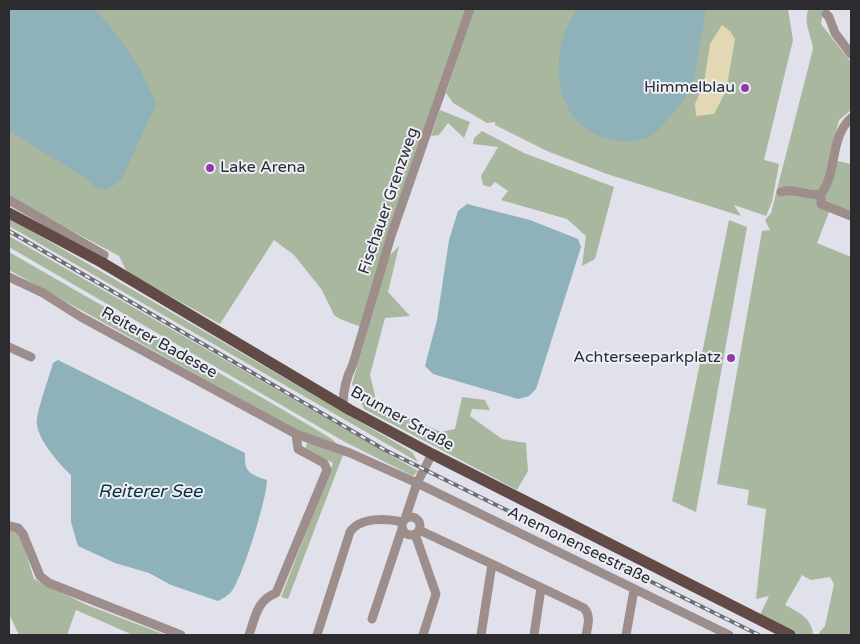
<!DOCTYPE html>
<meta charset="utf-8">
<style>
body{margin:0}
#map{position:relative;width:860px;height:644px;overflow:hidden;background:#e0e1eb;font-family:"Varela Round",sans-serif}
canvas{display:block}
.frame{position:absolute;inset:0;border:10px solid #2c2c30;pointer-events:none}
</style>
<div id="map">
<canvas width="860" height="644"></canvas>
<div class="frame"></div>
</div>
<script>
const c = document.querySelector('canvas').getContext('2d');
c.lineJoin = 'round';
function fill(path, color) {
  c.fillStyle = color;
  c.fill(path, 'evenodd');
}
function trace(path, color, width, dash) {
  c.strokeStyle = color;
  c.lineWidth = width;
  c.lineCap = dash ? 'butt' : 'round';
  c.setLineDash(dash || []);
  c.stroke(path);
}
function drawText(font, color, halo, rows, align = 'center') {
  c.font = font + ' "Varela Round",sans-serif';
  c.lineWidth = 4;
  c.setLineDash([]);
  c.textBaseline = 'middle';
  c.strokeStyle = halo;
  c.fillStyle = color;
  for (const [text, x, y, turn = 0] of rows) {
    c.save();
    c.translate(x, y);
    c.rotate((+turn || 0) * Math.PI / 180);
    c.textAlign = isNaN(turn) ? turn : align;
    if (halo) c.strokeText(text, 0, 0);
    c.fillText(text, 0, 0);
    c.restore();
  }
}
const green = new Path2D(`
 M 9,9 L 466,9 L 430,111 L 361,327 L 340,319 L 334,315 L 322,290 L 294,255 L 274,240 L 220,324 L 127,272 L 119,256 L 46,217 L 9,195 Z
 M 474,9 L 788,9 L 793,40 L 764,160 L 779,164 L 772,202 L 766,216 L 734,205 L 741,216 L 607,174 L 547,151 L 495,125 L 495,122 L 487,123 L 453,103 L 446,93 Z
 M 809,9 L 823,9 L 821,24 L 851,62 L 851,110 L 839,120 L 829,159 L 851,164 L 851,213 L 831,207 L 817,243 L 851,257 L 851,635 L 820,635 L 819,633 L 825,626 L 834,584 L 830,577 L 811,580 L 802,575 L 785,605 C 797,611 813,619 813,635 L 796,635 L 760,615 L 769,596 L 756,599 L 766,509 L 747,505 L 749,490 L 717,484 L 762,231 L 770,230 L 765,220 L 771,213 L 813,49 C 812,36 802,21 809,9 Z
 M 440,110 L 470,122 L 464,138 L 448,123 L 439,135 L 431,136 Z
 M 482,131 L 524,153 L 614,187 L 595,259 L 582,266 L 586,236 L 567,219 L 501,200 L 508,191 L 495,182 L 490,187 L 483,185 L 481,176 L 498,147 L 473,144 L 474,138 Z
 M 9,218 L 412,452 L 418,462 L 9,226 Z
 M 729,220 L 747,227 L 696,512 L 672,501 Z
 M 9,236 L 418,471 L 413,476 L 345,442 L 9,247 Z
 M 399,246 L 388,292 L 410,316 L 385,318 L 370,375 L 377,404 L 441,432 L 455,429 L 462,397 L 485,400 L 490,410 L 472,409 L 470,416 L 502,439 L 526,443 L 528,471 L 517,490 L 364,409 L 352,384 L 389,256 Z
 M 9,252 L 280,408 L 332,439 L 342,449 L 297,430 L 275,418 L 9,270 Z
 M 307,441 L 343,455 L 288,599 L 281,597 L 333,463 L 306,448 Z
 M 9,527 L 20,534 L 34,579 L 87,605 L 163,634 L 163,635 L 133,635 L 76,610 L 67,635 L 19,635 L 9,614 Z`);
const sand = new Path2D(`
 M 722,25 L 730,31 L 735,39 L 726,91 L 714,114 L 696,116 L 695,104 L 704,84 L 710,44 Z`);
const water = new Path2D(`
 M 9,9 L 95,9 C 123,41 141,64 156,105 L 121,180 C 110,189 101,195 91,182 L 9,130 L 9,56 L 10,49 Z
 M 577,9 L 706,9 C 703,26 700,44 697,61 C 696,68 695,77 692,83 C 687,96 680,105 671,115 C 664,123 657,133 647,138 C 638,142 622,142 613,140 C 552,129 546,52 577,9 Z
 M 467,204 L 530,220 L 578,239 L 581,247 L 536,389 L 529,396 L 518,399 L 433,374 L 425,366 L 437,320 L 449,240 L 458,211 Z
 M 58,360 L 245,453 C 244,473 250,474 267,480 C 267,498 242,580 231,592 C 228,596 222,599 218,601 L 171,585 L 149,573 L 115,563 L 78,546 L 71,522 L 71,475 C 60,465 38,440 37,424 C 35,415 50,375 53,363 Z`);
const minor = new Path2D(`
 M 826,14 L 829,17 L 835,33 L 851,54
 M 851,118 C 829,138 838,172 821,194 L 821,204 L 851,216
 M 781,192 C 795,187 805,197 821,194
 M 9,200 L 104,255 L 101,262
 M 9,277 L 43,293 L 81,317 L 296,434 L 350,453 L 417,483 L 729,635
 M 9,347 L 31,357
 M 343,405 C 343,390 346,378 353,364 L 391,236 L 470,9
 M402 526a9 9 0 1 1 18 0a9 9 0 1 1-18 0Z
 M 405,519 L 417,483 L 432,454
 M 9,526 L 18,528 L 23,534 L 40,576 L 49,583 L 181,635
 M 419,530 L 492,564
 M 415,534 L 436,594 L 423,635
 M 372,619 L 402,529
 M 249,635 C 255,618 257,600 276,593 L 327,470 L 324,463 L 298,449 L 296,434
 M 317,635 L 350,532 C 360,517 386,518 403,522
 M 481,635 L 492,564 L 584,608 C 591,616 588,625 586,635
 M 534,635 L 541,588
 M 626,635 L 634,590`);
const major = new Path2D(`
 M 9,213 L 101,262 L 350,410 L 432,454 L 790,635`);
const rail = new Path2D(`
 M 9,231 L 385,450 L 759,635`);
const markers = [
 [745,88,5,"#923ba8"],
 [210,168,5,"#923ba8"],
 [731,358,5,"#923ba8"]
];
const poiNames = [
 ["Himmelblau",735,88],
 ["Lake Arena",220,168,"left"],
 ["Achterseeparkplatz",721,358]
];
const streetNames = [
 ["Fischauer Grenzweg",389,201,-71],
 ["Reiterer Badesee",159,343,29],
 ["Brunner Straße",402,419,29],
 ["Anemonenseestraße",579,546,26]
];
const waterNames = [
 ["Reiterer See",150,492]
];
fill(green, '#aab79f');
fill(sand, '#e2d8b4');
fill(water, '#8eb1ba');
trace(minor, '#9d8e8b', 9);
trace(major, '#624a46', 11);
trace(rail, '#6d6d73', 4);
trace(rail, '#edeff8', 2, [5.5]);
for (const [x, y, r, color] of markers) {
  const dot = new Path2D();
  dot.arc(x, y, r, 0, 2 * Math.PI);
  c.fillStyle = color;
  c.fill(dot);
  trace(dot, '#edeff8', 2);
}
drawText('16px', '#2c2c30', '#edeff8', poiNames, 'right');
drawText('16px', '#2c2c30', '#edeff8', streetNames);
drawText('italic 18px', '#10343b', '#edeff8', waterNames);
</script>
